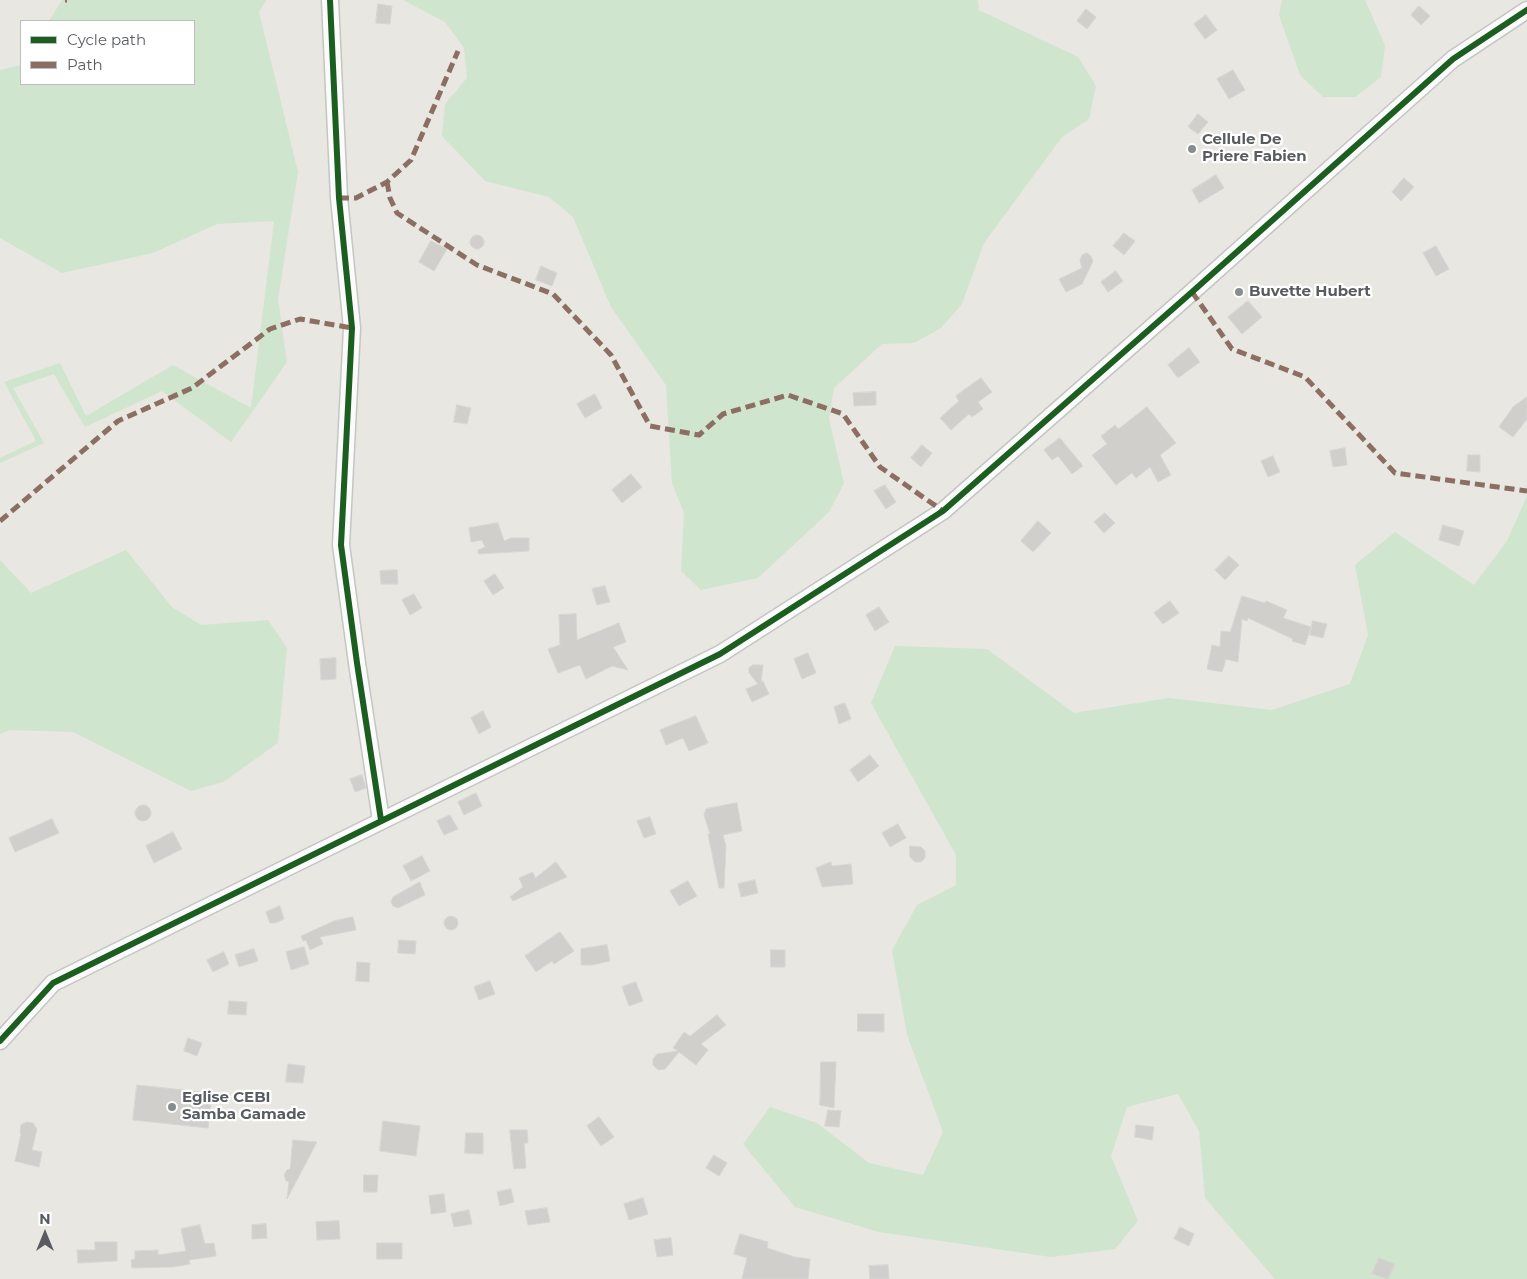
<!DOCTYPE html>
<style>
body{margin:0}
#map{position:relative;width:1527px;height:1279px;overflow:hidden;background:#e8e7e2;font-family:Montserrat,sans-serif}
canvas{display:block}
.legend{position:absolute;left:20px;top:20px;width:175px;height:65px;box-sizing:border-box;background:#fff;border:1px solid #bcbebf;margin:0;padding:6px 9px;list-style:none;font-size:15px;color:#585c60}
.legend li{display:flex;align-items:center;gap:10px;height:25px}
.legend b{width:25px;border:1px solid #bcbebf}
.north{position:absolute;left:20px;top:1209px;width:50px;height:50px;-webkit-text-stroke:4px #fff;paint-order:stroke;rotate:0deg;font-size:14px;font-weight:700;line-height:20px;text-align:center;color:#585c60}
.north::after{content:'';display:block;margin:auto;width:18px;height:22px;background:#585c60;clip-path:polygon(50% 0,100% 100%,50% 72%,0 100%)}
</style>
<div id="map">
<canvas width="1527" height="1279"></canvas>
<ul class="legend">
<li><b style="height:6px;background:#1b5e20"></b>Cycle path</li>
<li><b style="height:6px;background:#8d6e63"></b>Path</li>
</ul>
<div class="north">N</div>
</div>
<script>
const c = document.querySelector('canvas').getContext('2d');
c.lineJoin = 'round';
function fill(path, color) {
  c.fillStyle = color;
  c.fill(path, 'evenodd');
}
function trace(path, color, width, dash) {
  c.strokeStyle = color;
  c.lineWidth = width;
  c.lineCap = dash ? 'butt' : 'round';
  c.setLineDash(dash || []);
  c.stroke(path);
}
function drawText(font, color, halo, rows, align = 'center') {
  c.font = font + ' Montserrat,sans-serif';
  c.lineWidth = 4.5;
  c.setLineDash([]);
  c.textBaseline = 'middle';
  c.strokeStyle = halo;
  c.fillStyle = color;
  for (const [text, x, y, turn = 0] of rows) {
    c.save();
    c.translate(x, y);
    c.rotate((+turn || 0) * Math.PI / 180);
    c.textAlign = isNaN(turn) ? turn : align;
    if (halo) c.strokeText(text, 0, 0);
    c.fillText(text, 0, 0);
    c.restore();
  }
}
const green = new Path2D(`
 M 62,0 L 266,0 L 259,12 L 298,172 L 278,299 L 287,362 L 231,442 L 162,391 L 85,427 L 54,374 L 13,388 L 44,443 L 0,463 L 0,458 L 36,441 L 4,382 L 60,363 L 86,416 L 173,365 L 251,408 L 274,221 L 217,224 L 153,253 L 62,273 L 0,238 L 0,70 L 21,65 L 21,84 L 194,84 L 194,21 L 49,21 Z
 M 403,0 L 978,0 L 979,10 L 1078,57 L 1096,86 L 1089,119 L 1062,137 L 984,243 L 962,304 L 941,328 L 914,343 L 882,344 L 834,388 L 829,419 L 844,483 L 829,512 L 758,578 L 701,590 L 681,571 L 684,513 L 672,483 L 666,385 L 611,307 L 573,217 L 549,197 L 485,181 L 442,136 L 445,104 L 467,78 L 464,48 L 445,22 Z
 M 1282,0 L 1365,0 L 1385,45 L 1381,77 L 1355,97 L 1323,97 L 1300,75 L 1279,15 Z
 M 1527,496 L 1527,1279 L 1275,1279 L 1205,1198 L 1199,1131 L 1178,1094 L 1127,1107 L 1111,1156 L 1138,1221 L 1115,1249 L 1051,1257 L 879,1232 L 795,1207 L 743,1144 L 770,1107 L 817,1123 L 869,1163 L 923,1175 L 943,1132 L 907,1035 L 892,950 L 917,905 L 956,885 L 956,855 L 871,703 L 895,646 L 987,649 L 1074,713 L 1169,698 L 1272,710 L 1350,684 L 1368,635 L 1355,565 L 1395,532 L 1474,585 L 1507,541 Z
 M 126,550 L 172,607 L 201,625 L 268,620 L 287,648 L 278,743 L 223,782 L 191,791 L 73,732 L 10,730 L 0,734 L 0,560 L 31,593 Z`);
const building = new Path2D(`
 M 378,4 L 392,6 L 390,24 L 376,23 Z
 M 1419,6 L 1430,16 L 1421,25 L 1411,15 Z
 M 1086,9 L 1096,17 L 1087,29 L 1077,21 Z
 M 1206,15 L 1217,30 L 1205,39 L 1194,24 Z
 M 1233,70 L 1245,90 L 1229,99 L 1217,79 Z
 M 1198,114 L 1208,122 L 1198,134 L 1188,127 Z
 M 1216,175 L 1224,188 L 1199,203 L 1192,190 Z
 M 1404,178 L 1414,187 L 1401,201 L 1392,192 Z
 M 1124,233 L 1135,241 L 1124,255 L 1113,246 Z
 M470 242a7 7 0 1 1 14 0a7 7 0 1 1-14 0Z
 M 431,241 L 447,249 L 434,271 L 419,262 Z
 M 1436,246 L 1449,269 L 1436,276 L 1423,253 Z
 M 1087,253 L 1091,256 L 1093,261 L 1082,284 L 1066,292 L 1059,279 L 1082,268 L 1080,260 L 1082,255 Z
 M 541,266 L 557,273 L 552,286 L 536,280 Z
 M 1116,271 L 1123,281 L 1108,292 L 1101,282 Z
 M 1248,301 L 1262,317 L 1242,334 L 1228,317 Z
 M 1189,348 L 1200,362 L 1178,378 L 1168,365 Z
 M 981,378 L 992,392 L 978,402 L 983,409 L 972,417 L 969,414 L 951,430 L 940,418 L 959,401 L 956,396 Z
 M 876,392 L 876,405 L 854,406 L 853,393 Z
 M 595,394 L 602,408 L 585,418 L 577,404 Z
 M 1527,397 L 1527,419 L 1513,437 L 1499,427 L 1513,407 Z
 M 457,405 L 471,408 L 467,424 L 454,422 Z
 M 1147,407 L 1176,443 L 1160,455 L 1171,475 L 1158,482 L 1150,467 L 1136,478 L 1132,473 L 1116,485 L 1092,455 L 1107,444 L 1101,436 L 1115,425 L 1118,429 Z
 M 1060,438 L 1083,466 L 1072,474 L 1058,456 L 1052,460 L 1044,450 Z
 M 922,445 L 932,453 L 921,467 L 911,458 Z
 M 1345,448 L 1347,465 L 1333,467 L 1330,451 Z
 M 1468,455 L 1480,455 L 1480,472 L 1467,471 Z
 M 1273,456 L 1280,472 L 1268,477 L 1261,461 Z
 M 631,474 L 642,487 L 622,503 L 612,490 Z
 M 885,485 L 896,502 L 886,509 L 874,491 Z
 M 1105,513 L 1115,523 L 1104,533 L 1094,522 Z
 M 1038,521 L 1051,533 L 1033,552 L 1021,541 Z
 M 498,523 L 504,541 L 511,538 L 529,538 L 529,551 L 478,554 L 478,550 L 485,547 L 482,540 L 471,542 L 469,528 Z
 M 1443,525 L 1464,531 L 1459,546 L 1439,540 Z
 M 1229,556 L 1239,565 L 1225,580 L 1215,570 Z
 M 397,570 L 398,584 L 381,584 L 380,571 Z
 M 495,574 L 504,588 L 493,595 L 484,581 Z
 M 605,586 L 610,602 L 597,605 L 592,589 Z
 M 414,594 L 422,608 L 410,615 L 402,600 Z
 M 1242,596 L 1265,603 L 1266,601 L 1287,610 L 1283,618 L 1311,627 L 1305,645 L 1292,641 L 1293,639 L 1248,618 L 1247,621 L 1242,619 L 1238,662 L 1226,659 L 1222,672 L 1207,669 L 1212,645 L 1220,647 L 1221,631 L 1230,632 Z
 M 1170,601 L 1179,613 L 1163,624 L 1154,613 Z
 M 879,607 L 889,622 L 875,631 L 866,615 Z
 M 576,614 L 577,640 L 619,623 L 626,642 L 613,647 L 628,670 L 612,666 L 586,679 L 580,665 L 558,673 L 548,649 L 560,645 L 559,615 Z
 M 1313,621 L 1327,624 L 1323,638 L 1310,635 Z
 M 808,653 L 816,673 L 802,679 L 794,659 Z
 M 336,658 L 336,679 L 321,680 L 320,659 Z
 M 753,665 L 763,665 L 761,682 L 763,681 L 769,694 L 752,702 L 746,689 L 758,684 L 749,673 L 749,668 Z
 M 845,703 L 851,719 L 839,724 L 834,707 Z
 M 483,711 L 491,727 L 479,734 L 471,718 Z
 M 696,716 L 708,743 L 689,751 L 683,738 L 666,745 L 660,730 Z
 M 870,755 L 879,766 L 858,782 L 850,770 Z
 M 362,775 L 366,788 L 355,792 L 350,779 Z
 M 476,793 L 482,806 L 464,815 L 458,802 Z
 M 737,803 L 742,831 L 723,835 L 726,846 L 724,888 L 719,888 L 708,834 L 710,834 L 704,815 L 706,809 Z
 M135 813a8 8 0 1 1 16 0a8 8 0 1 1-16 0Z
 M 450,815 L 458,829 L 444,835 L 437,821 Z
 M 650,817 L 656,834 L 644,838 L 637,821 Z
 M 52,819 L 59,833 L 15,852 L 9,838 Z
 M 898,824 L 906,838 L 890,847 L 882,833 Z
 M 173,832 L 182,849 L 154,863 L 146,846 Z
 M 910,846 L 921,847 L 925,851 L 925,858 L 921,862 L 915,862 L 910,857 Z
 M 422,856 L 430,871 L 411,881 L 403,866 Z
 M 556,862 L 567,877 L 513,901 L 510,897 L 523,887 L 519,878 L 533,872 L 535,878 Z
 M 831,862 L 832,866 L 851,864 L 853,884 L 822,887 L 816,868 Z
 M 755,880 L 758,893 L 741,897 L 738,884 Z
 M 688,881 L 697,896 L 679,906 L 670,891 Z
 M 420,882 L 425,895 L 398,908 L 393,906 L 391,902 L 393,897 Z
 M 280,906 L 284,919 L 275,923 L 270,923 L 266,912 Z
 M444 923a7 7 0 1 1 14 0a7 7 0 1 1-14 0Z
 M 353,917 L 356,930 L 320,937 L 323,944 L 310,950 L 306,940 L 303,941 L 301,936 L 334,921 Z
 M 560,932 L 574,951 L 554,964 L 552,961 L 536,972 L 525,956 Z
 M 399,940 L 416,941 L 415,954 L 398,953 Z
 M 607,945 L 610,961 L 592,965 L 581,965 L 581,949 Z
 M 304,947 L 309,964 L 291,970 L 286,952 Z
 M 254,949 L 258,961 L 239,967 L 235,955 Z
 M 771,950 L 785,950 L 785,967 L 771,967 Z
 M 224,952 L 229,964 L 213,972 L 207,960 Z
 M 357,962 L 370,963 L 369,982 L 356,981 Z
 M 490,981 L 495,994 L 479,1000 L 474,987 Z
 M 636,982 L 643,1001 L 629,1006 L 622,987 Z
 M 229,1001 L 247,1002 L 246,1015 L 228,1014 Z
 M 858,1014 L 884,1014 L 884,1032 L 858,1031 Z
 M 717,1015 L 726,1025 L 701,1044 L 708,1050 L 696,1065 L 679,1052 L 665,1069 L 658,1070 L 653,1065 L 653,1059 L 657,1054 L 678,1051 L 673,1048 L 684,1032 L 690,1036 Z
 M 188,1038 L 202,1043 L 197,1056 L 184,1051 Z
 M 821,1062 L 836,1062 L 834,1108 L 820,1105 Z
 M 288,1064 L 305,1066 L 303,1083 L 286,1082 Z
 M 137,1085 L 212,1093 L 208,1128 L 133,1120 Z
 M 828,1110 L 841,1111 L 839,1127 L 825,1126 Z
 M 599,1117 L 614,1137 L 601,1146 L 587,1126 Z
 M 383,1121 L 420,1126 L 416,1156 L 380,1151 Z
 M 27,1122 L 33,1123 L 37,1129 L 32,1150 L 42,1152 L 39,1167 L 15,1161 L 21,1134 L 20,1132 L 21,1125 Z
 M 1136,1125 L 1154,1127 L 1152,1140 L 1135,1137 Z
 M 510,1130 L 527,1130 L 528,1143 L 524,1143 L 526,1168 L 514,1169 Z
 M 466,1133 L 483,1133 L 483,1154 L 465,1153 Z
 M 293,1140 L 317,1142 L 287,1199 L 289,1182 L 286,1181 L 284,1175 L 287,1170 L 290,1169 Z
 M 714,1155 L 727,1163 L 719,1176 L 706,1168 Z
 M 364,1175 L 378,1175 L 377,1192 L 364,1192 Z
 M 511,1189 L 514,1202 L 500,1206 L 497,1192 Z
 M 444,1194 L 446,1212 L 431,1214 L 429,1196 Z
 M 643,1198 L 648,1214 L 629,1220 L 624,1204 Z
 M 547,1208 L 550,1222 L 528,1225 L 525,1211 Z
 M 469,1210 L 472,1224 L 454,1227 L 451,1214 Z
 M 339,1221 L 340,1239 L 317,1240 L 316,1222 Z
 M 266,1224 L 267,1238 L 252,1239 L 252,1225 Z
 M 200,1225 L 205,1244 L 214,1243 L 216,1256 L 189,1260 L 190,1264 L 173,1267 L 132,1268 L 131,1260 L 135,1259 L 135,1251 L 158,1250 L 158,1255 L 186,1251 L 181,1229 Z
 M 1180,1227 L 1194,1234 L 1189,1246 L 1174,1239 Z
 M 740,1234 L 768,1242 L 767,1248 L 795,1257 L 810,1259 L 808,1279 L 742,1279 L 747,1258 L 734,1254 Z
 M 671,1238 L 673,1255 L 657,1257 L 654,1240 Z
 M 95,1242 L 117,1242 L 117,1261 L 78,1263 L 77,1250 L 95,1250 Z
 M 377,1243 L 402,1243 L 402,1259 L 377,1259 Z
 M 1379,1258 L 1395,1264 L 1388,1279 L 1372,1274 Z
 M 888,1265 L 889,1279 L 870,1279 L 869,1266 Z`);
const minor = new Path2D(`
 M 330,0 L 339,198 L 352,328 L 341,545 L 357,663 L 381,820
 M 0,1041 L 53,983 L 720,654 L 943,511 L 1192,292 L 1453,59 L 1527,10`);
const quiet = new Path2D(`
 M 65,0 L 67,0
 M 387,182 L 390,198 L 397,213 L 477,265 L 553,294 L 611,355 L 650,426 L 699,435 L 723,414 L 788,395 L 843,414 L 880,467 L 943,511
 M 339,198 L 356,198 L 387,182 L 411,160 L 458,51
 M 1192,292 L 1232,349 L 1305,377 L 1395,473 L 1527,491
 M 0,521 L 118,421 L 192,388 L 270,329 L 300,319 L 352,328`);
const cycleway = new Path2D(`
 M 330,0 L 339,198 L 352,328 L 341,545 L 357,663 L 381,820
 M 0,1041 L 53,983 L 720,654 L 943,511 L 1192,292 L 1453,59 L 1527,10`);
const markers = [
 [1192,149,5,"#8a8d8e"],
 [1239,292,5,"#8a8d8e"],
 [172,1107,5,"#8a8d8e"]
];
const poiNames = [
 ["Cellule De",1202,140],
 ["Priere Fabien",1202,157],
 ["Buvette Hubert",1249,292],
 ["Eglise CEBI",182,1098],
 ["Samba Gamade",182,1115]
];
fill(green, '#d0e5cd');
fill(building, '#d0cfcc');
trace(building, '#d7d6d2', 1);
trace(minor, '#c5c5c4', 19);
trace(minor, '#fcfbfb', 16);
trace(quiet, '#8d6e63', 5, [10, 5]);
trace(cycleway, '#1b5e20', 6);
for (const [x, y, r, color] of markers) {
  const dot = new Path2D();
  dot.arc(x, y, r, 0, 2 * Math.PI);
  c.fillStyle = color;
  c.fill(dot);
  trace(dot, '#fff', 2);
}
drawText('bold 15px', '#585c60', '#fff', poiNames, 'left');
</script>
